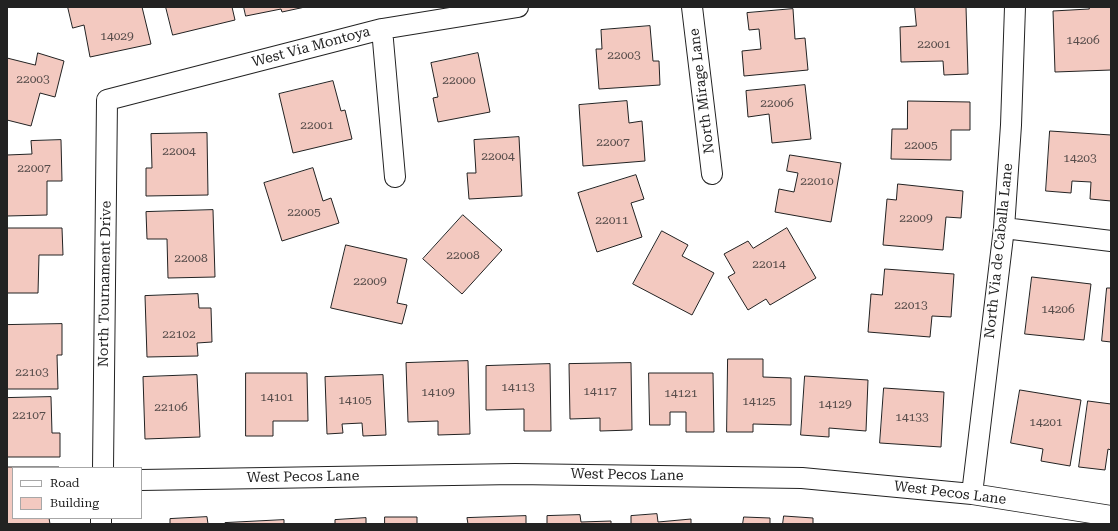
<!DOCTYPE html>
<style>
body{margin:0}
#map{position:relative;width:1118px;height:531px;overflow:hidden;background:#fff;font-family:"Roboto Serif",serif}
canvas{display:block}
.frame{position:absolute;inset:0;border:8px solid #222;pointer-events:none}
.legend{position:absolute;left:12px;top:467px;width:130px;height:52px;box-sizing:border-box;background:#fff;border:1px solid #a7a7a7;margin:0;padding:5px 7px;list-style:none;font-size:12px;color:#222}
.legend li{display:flex;align-items:center;gap:8px;height:20px}
.legend b{width:20px;border:1px solid #a7a7a7}
</style>
<div id="map">
<canvas width="1118" height="531"></canvas>
<div class="frame"></div>
<ul class="legend">
<li><b style="height:5px;background:#fff"></b>Road</li>
<li><b style="height:11px;background:#f3c9c0"></b>Building</li>
</ul>
</div>
<script>
const c = document.querySelector('canvas').getContext('2d');
c.lineJoin = 'round';
function fill(path, color) {
  c.fillStyle = color;
  c.fill(path, 'evenodd');
}
function trace(path, color, width, dash) {
  c.strokeStyle = color;
  c.lineWidth = width;
  c.lineCap = dash ? 'butt' : 'round';
  c.setLineDash(dash || []);
  c.stroke(path);
}
function drawText(font, color, halo, rows, align = 'center') {
  c.font = font + ' "Roboto Serif",serif';
  c.lineWidth = 3;
  c.setLineDash([]);
  c.textBaseline = 'middle';
  c.strokeStyle = halo;
  c.fillStyle = color;
  for (const [text, x, y, turn = 0] of rows) {
    c.save();
    c.translate(x, y);
    c.rotate((+turn || 0) * Math.PI / 180);
    c.textAlign = isNaN(turn) ? turn : align;
    if (halo) c.strokeText(text, 0, 0);
    c.fillText(text, 0, 0);
    c.restore();
  }
}
const building = new Path2D(`
 M 68,7 L 142,7 L 151,44 L 90,57 L 84,25 L 73,28 Z
 M 166,7 L 232,7 L 235,20 L 173,35 Z
 M 244,7 L 305,7 L 282,12 L 281,9 L 246,16 Z
 M 915,7 L 966,7 L 968,74 L 944,75 L 943,61 L 901,62 L 900,27 L 916,26 Z
 M 1089,7 L 1111,7 L 1111,70 L 1055,72 L 1053,11 L 1089,9 Z
 M 793,9 L 795,39 L 805,38 L 808,70 L 744,76 L 742,51 L 761,49 L 759,29 L 749,30 L 747,13 Z
 M 650,26 L 653,61 L 659,61 L 660,85 L 599,89 L 596,49 L 602,49 L 601,30 Z
 M 38,53 L 64,61 L 55,97 L 40,93 L 31,126 L 7,120 L 7,58 L 35,65 Z
 M 478,53 L 490,112 L 438,122 L 433,98 L 438,97 L 431,63 Z
 M 333,81 L 341,111 L 345,110 L 352,139 L 293,153 L 279,94 Z
 M 805,85 L 811,139 L 772,143 L 769,114 L 748,117 L 746,91 Z
 M 627,101 L 629,123 L 642,121 L 645,161 L 583,166 L 579,105 Z
 M 908,101 L 970,102 L 970,130 L 951,130 L 951,160 L 891,159 L 892,129 L 907,129 Z
 M 1050,131 L 1111,135 L 1111,201 L 1090,199 L 1091,182 L 1072,181 L 1071,193 L 1046,191 Z
 M 207,133 L 208,195 L 146,196 L 146,168 L 152,168 L 151,134 Z
 M 519,137 L 522,196 L 469,199 L 467,173 L 476,173 L 474,140 Z
 M 61,140 L 62,181 L 47,181 L 47,215 L 7,216 L 7,155 L 32,154 L 31,141 Z
 M 790,155 L 841,163 L 831,222 L 775,212 L 779,189 L 794,192 L 798,173 L 787,171 Z
 M 313,168 L 323,201 L 331,198 L 339,223 L 282,241 L 264,183 Z
 M 636,175 L 644,199 L 631,203 L 642,237 L 597,252 L 578,193 Z
 M 898,184 L 963,191 L 961,218 L 946,217 L 943,250 L 883,245 L 887,199 L 896,200 Z
 M 213,210 L 215,277 L 168,278 L 167,239 L 147,239 L 146,212 Z
 M 463,215 L 502,250 L 462,294 L 423,259 Z
 M 7,228 L 62,228 L 63,255 L 39,255 L 38,293 L 7,293 Z
 M 787,228 L 816,278 L 770,305 L 766,299 L 748,310 L 728,277 L 735,273 L 724,254 L 748,241 L 753,248 Z
 M 662,231 L 688,245 L 682,256 L 714,273 L 692,315 L 633,284 Z
 M 346,245 L 407,259 L 397,303 L 407,305 L 402,324 L 331,308 Z
 M 885,269 L 954,274 L 951,317 L 932,316 L 930,337 L 868,332 L 871,294 L 882,295 Z
 M 1032,277 L 1091,284 L 1084,340 L 1025,334 Z
 M 1107,288 L 1111,288 L 1111,342 L 1102,341 Z
 M 198,294 L 199,308 L 211,308 L 212,342 L 197,343 L 198,356 L 147,357 L 145,296 Z
 M 62,324 L 62,355 L 57,355 L 58,389 L 7,389 L 7,325 Z
 M 728,359 L 763,359 L 763,377 L 791,378 L 791,425 L 753,424 L 753,432 L 727,432 Z
 M 468,361 L 470,434 L 438,435 L 438,421 L 408,422 L 406,363 Z
 M 631,363 L 632,430 L 600,431 L 600,418 L 570,419 L 569,364 Z
 M 550,364 L 551,431 L 524,431 L 524,409 L 486,410 L 486,366 Z
 M 246,373 L 307,373 L 308,421 L 273,421 L 273,436 L 246,436 Z
 M 649,373 L 713,373 L 714,432 L 686,432 L 686,412 L 670,412 L 670,425 L 650,425 Z
 M 197,375 L 200,437 L 145,439 L 143,377 Z
 M 383,375 L 386,435 L 363,436 L 362,423 L 342,424 L 343,433 L 327,434 L 325,377 Z
 M 805,376 L 868,380 L 866,431 L 829,428 L 829,437 L 801,435 Z
 M 884,388 L 944,392 L 941,447 L 880,443 Z
 M 1020,390 L 1081,400 L 1070,466 L 1041,461 L 1043,449 L 1011,443 Z
 M 51,397 L 52,433 L 60,433 L 60,457 L 7,457 L 7,398 Z
 M 1088,401 L 1111,404 L 1111,450 L 1108,449 L 1105,470 L 1079,467 Z
 M 7,467 L 59,467 L 59,468 L 13,468 L 13,518 L 49,518 L 50,524 L 7,524 Z
 M 657,514 L 658,522 L 691,519 L 691,524 L 631,524 L 631,516 Z
 M 580,515 L 581,522 L 611,521 L 611,524 L 547,524 L 547,516 Z
 M 526,516 L 526,524 L 468,524 L 467,518 Z
 M 784,516 L 813,518 L 813,524 L 783,524 Z
 M 207,517 L 208,524 L 170,524 L 170,519 Z
 M 385,517 L 417,517 L 417,524 L 385,524 Z
 M 744,517 L 770,518 L 770,524 L 743,524 Z
 M 366,518 L 366,524 L 335,524 L 335,520 Z
 M 284,520 L 284,524 L 225,524 L 225,523 Z`);
const street = new Path2D(`
 M 692,7 L 712,174
 M 382,29 L 395,177
 M 1004,228 L 1111,241
 M 103,468 L 107,100 L 382,29 L 518,7
 M 141,480 L 515,474 L 802,478 L 972,494 L 1111,516
 M 972,494 L 1004,228 L 1011,125 L 1015,7
 M 101,524 L 101,518`);
const numberNames = [
 ["14029",117,36],
 ["14206",1083,40],
 ["22001",934,44],
 ["22003",624,55],
 ["22003",33,79],
 ["22000",459,80],
 ["22006",777,103],
 ["22001",317,125],
 ["22007",613,142],
 ["22005",921,145],
 ["22004",179,151],
 ["22004",498,156],
 ["14203",1080,158],
 ["22007",34,168],
 ["22010",817,181],
 ["22005",304,212],
 ["22009",916,218],
 ["22011",612,220],
 ["22008",463,255],
 ["22008",191,258],
 ["22014",769,264],
 ["22009",370,281],
 ["22013",911,305],
 ["14206",1058,309],
 ["22102",179,334],
 ["22103",32,372],
 ["14113",518,387],
 ["14117",600,391],
 ["14109",438,392],
 ["14121",681,393],
 ["14101",277,397],
 ["14105",355,400],
 ["14125",759,401],
 ["14129",835,404],
 ["22106",171,407],
 ["22107",29,415],
 ["14133",912,417],
 ["14201",1046,422]
];
const streetNames = [
 ["West Via Montoya",311,47,-15],
 ["North Mirage Lane",702,91,-97],
 ["North Via de Caballa Lane",999,251,-84],
 ["North Tournament Drive",105,284,-89],
 ["West Pecos Lane",627,475,1],
 ["West Pecos Lane",303,477,-1],
 ["West Pecos Lane",950,493,7]
];
fill(building, '#f3c9c0');
trace(building, '#222', 1);
trace(street, '#222', 22);
trace(street, '#fff', 20);
drawText('12px', '#564c4a', null, numberNames);
drawText('14px', '#222', '#fff', streetNames);
</script>
